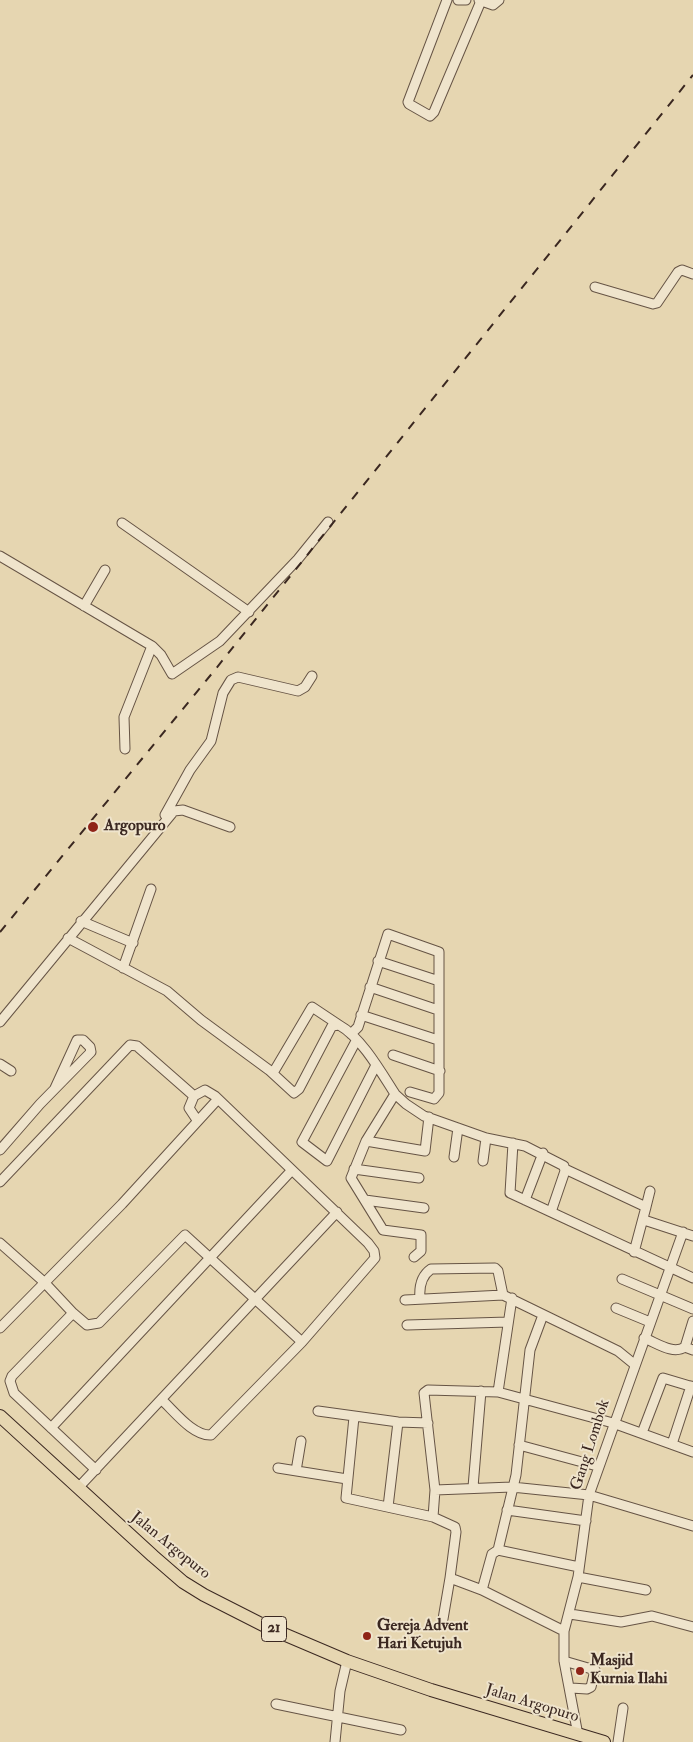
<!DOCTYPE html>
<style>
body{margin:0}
canvas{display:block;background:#e6d6b1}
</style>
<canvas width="693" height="1742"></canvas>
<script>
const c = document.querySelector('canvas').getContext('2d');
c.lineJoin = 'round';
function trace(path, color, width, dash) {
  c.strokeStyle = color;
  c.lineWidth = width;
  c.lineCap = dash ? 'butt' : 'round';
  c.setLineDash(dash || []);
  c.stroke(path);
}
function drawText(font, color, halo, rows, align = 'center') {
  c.font = font + ' "IM FELL Double Pica",serif';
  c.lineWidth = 4;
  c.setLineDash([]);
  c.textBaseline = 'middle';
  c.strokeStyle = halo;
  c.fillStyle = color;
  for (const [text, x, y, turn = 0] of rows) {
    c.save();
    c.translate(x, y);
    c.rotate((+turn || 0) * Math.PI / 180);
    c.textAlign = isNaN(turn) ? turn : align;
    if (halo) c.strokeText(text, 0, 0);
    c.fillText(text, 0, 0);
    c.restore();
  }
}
const minor = new Path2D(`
 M 447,0 L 408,102 L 409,104 L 430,116 L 434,112 L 481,1
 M 458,0 L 466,0
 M 479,0 L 493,5 L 499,0
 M 595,287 L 653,304 L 657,303 L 678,272 L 682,270 L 693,274
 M 122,523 L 249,612
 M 0,556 L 152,646 L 161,655 L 172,674 L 220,641 L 298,559 L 328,522
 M 84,606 L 105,570
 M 125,749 L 124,717 L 152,646
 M 165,815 L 190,770 L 211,741 L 223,693 L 231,680 L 238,677 L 298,691 L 305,687 L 312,676
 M 81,921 L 133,943
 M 68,938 L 167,991 L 201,1020 L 269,1070 L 294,1093 L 299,1089 L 332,1026 L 339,1025 C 361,1037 381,1072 395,1094 L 366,1141 L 351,1178 L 383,1230 L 421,1235 L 421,1251 L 414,1257
 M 378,961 L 439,981
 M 123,968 L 151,889
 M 370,987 L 438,1010
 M 361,1015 L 438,1040
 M 0,1022 L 174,811 L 183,810 L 230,827
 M 351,1034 L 358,1027 L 388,934 L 439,952 L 439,1093 L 434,1099 L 410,1092
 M 356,1041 L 302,1142 L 327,1161 L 376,1065
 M 393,1055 L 440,1071
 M 0,1064 L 11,1071
 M 273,1073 L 312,1007 L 339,1025
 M 395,1094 L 406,1104 L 424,1116 L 486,1138 L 525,1146 L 564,1166 L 565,1171 L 551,1212
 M 366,1141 L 425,1151 L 429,1117
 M 513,1143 L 510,1193 L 693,1278
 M 0,1150 L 40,1104 L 91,1052 L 90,1047 L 83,1040 L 77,1040 L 55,1088
 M 454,1157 L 458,1128
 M 483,1161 L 486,1138
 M 354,1169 L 419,1178
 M 565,1169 L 646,1207 L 634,1252
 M 0,1182 L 130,1045 L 137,1046 L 194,1096 L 189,1108 L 197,1120
 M 365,1200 L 424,1208
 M 525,1200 L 543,1153
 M 646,1207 L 650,1191
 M 644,1220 L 693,1236
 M 0,1243 L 44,1282 L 73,1313
 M 622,1279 L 693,1309
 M 512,1298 L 498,1392 L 613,1423 L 693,1452
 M 420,1299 C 419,1288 421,1276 431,1269 L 495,1268 L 498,1271 L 503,1295
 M 405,1300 L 503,1295 L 618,1351 L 634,1364
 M 616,1308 L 650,1322
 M 407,1325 L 508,1322
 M 0,1328 L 122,1204 L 218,1099
 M 644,1338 C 657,1343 673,1355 685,1347 L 693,1350
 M 685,1347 L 693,1321
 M 162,1400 C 175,1412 193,1436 211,1435 L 302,1342 L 375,1258 L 374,1251 L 368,1243 L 215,1096 L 205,1090 L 194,1096
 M 318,1411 L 398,1422 L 428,1423
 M 354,1417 L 346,1498 L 433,1517 L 455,1527 L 456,1532 L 450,1578 L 482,1590 L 564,1631
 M 51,1428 L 292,1170
 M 642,1433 L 663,1378 L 693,1387
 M 672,1444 L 691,1386
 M 519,1445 L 597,1466
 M 278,1468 L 347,1479
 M 96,1470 L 14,1393 L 10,1381 L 12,1376 L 73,1313 L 87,1325 L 99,1323 L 185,1235 L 302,1342
 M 296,1471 L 301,1441
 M 473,1487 L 481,1391
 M 78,1488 L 337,1212
 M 435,1490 L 512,1487 L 589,1495 L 693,1526
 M 388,1507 L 398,1422
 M 507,1510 L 586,1521
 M 433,1517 L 435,1490 L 424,1393 L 428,1390 L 498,1392
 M 498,1550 L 516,1475 L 530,1350 L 543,1315
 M 578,1577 L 646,1590
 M 482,1590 L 492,1554 L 498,1550 L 579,1567
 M 570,1614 L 621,1622 L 652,1616 L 693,1627
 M 443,1619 L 450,1578
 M 564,1661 L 595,1670 L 591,1687 L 587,1689 L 571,1688
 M 276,1704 L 401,1730
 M 578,1735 L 564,1661 L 564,1631 L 578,1577 L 589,1495 L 683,1232
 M 335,1742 L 340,1691 L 347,1661
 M 618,1742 L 623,1708`);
const highway = new Path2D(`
 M 0,1416 L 153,1556 L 183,1582 L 204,1595 L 267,1627 L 347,1661 L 431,1690 L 604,1742`);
const rail = new Path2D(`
 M 0,932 L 214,671 L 693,75`);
const markers = [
 [93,827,6,"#8f2418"],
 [367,1636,5,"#8f2418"],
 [580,1671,5,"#8f2418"]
];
const shields = [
 [274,1629,25]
];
const shieldNames = [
 ["21",274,1629]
];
const poiNames = [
 ["Argopuro",104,827],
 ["Gereja Advent",377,1627],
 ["Hari Ketujuh",377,1645],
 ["Masjid",590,1662],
 ["Kurnia Ilahi",590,1680]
];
const streetNames = [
 ["Gang Lombok",591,1445,-72],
 ["Jalan Argopuro",170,1546,39],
 ["Jalan Argopuro",532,1704,17]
];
trace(minor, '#665445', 11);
trace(highway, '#3b2821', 14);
trace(minor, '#efe4cc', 9);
trace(highway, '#e6d6b1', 12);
trace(rail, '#3b2821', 2, [9, 9]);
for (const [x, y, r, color] of markers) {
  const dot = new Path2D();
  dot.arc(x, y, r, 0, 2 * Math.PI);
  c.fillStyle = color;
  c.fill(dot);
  trace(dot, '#efe4cc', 2);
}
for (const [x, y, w] of shields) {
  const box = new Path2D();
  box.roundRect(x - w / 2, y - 12.5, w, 25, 4);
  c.fillStyle = '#efe4cc';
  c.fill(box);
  trace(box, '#3b2821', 1);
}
drawText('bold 15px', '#3b2821', null, shieldNames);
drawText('bold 16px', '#3b2821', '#efe4cc', poiNames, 'left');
drawText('16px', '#3b2821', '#efe4cc', streetNames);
</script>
